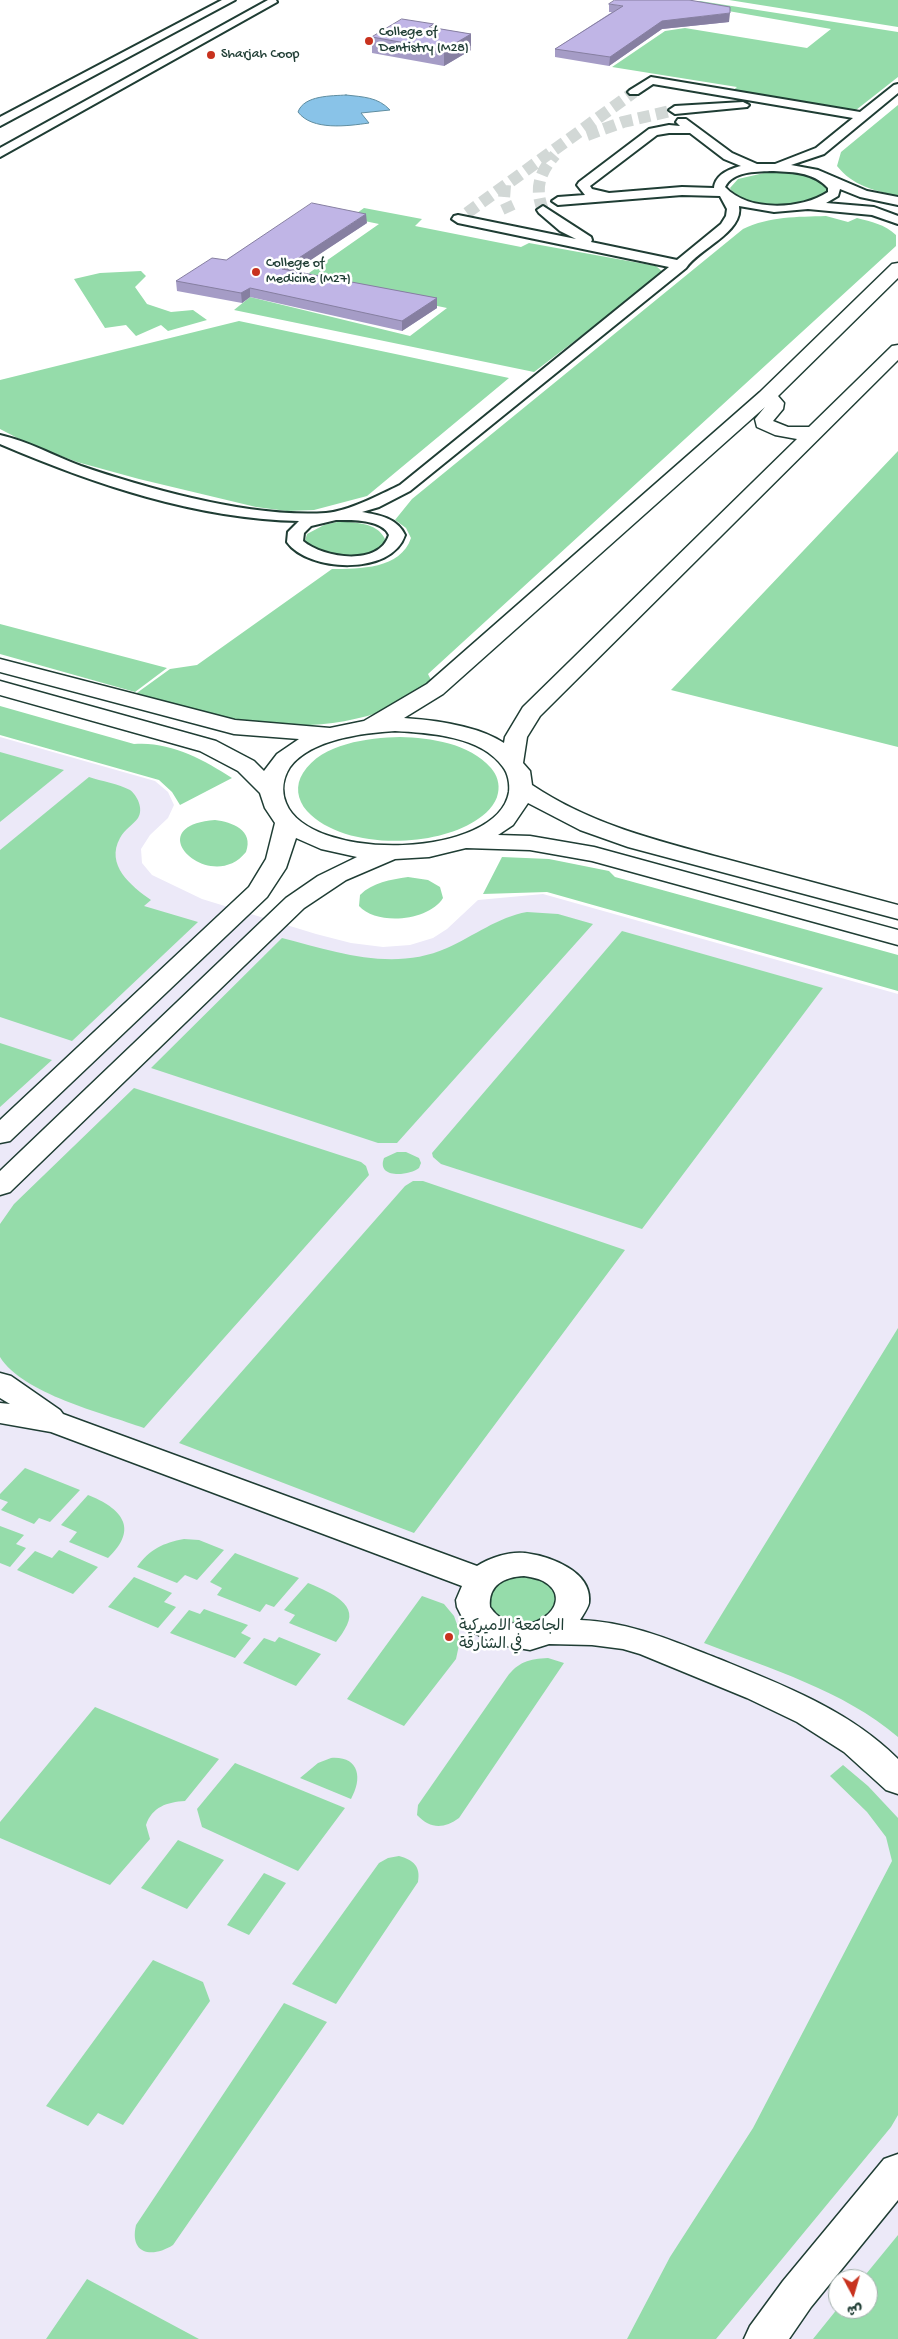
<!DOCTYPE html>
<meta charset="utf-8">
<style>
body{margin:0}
#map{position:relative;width:898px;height:2339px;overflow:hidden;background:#fff;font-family:"Gochi Hand","Playpen Sans Arabic",sans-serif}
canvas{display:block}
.north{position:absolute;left:828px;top:2269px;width:50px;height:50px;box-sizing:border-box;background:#fff;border:1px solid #a5b1ae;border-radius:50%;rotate:174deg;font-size:14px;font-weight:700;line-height:20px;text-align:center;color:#1f3d34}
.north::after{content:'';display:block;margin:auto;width:18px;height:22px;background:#c8321e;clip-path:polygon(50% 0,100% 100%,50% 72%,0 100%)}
</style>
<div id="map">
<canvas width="898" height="2339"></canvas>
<div class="north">ش</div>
</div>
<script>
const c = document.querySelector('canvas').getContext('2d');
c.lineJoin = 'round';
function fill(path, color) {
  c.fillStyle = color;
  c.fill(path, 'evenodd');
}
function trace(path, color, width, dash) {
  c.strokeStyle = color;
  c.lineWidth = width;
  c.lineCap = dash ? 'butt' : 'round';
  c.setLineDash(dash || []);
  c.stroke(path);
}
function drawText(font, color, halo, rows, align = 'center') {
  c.font = font + ' "Gochi Hand","Playpen Sans Arabic",sans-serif';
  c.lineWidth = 5;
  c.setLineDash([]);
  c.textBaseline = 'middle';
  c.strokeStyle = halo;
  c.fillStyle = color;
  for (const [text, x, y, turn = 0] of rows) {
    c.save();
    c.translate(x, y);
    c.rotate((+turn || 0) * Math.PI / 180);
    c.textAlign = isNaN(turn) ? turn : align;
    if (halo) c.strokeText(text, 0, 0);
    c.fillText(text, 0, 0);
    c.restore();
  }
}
const built = new Path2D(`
 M 0,737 L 155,781 L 168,792 L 174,805 L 168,818 L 150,835 L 141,849 L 142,863 L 152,875 L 202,899 L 316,934 L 351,943 L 383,947 L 410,945 L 433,938 L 447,929 L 478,900 L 543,894 L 898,994 L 898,2339 L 0,2339 ZM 838,2279 L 868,2279 L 868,2309 L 838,2309 Z`);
const green = new Path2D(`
 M 729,0 L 898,0 L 898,27 Z
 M 700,1 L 898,32 L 898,77 L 856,110 L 844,111 L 730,93 L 737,87 L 612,67 L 665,31 L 685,28 L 807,48 L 831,29 L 694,5 Z
 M 898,105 L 898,196 C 873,190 853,186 837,166 L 841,152 Z
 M 764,173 C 784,173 816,171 827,190 L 825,195 C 820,198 813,202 807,204 C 788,210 740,208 730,188 L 738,179 Z
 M 364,208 L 422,219 L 415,226 L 521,247 L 529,243 L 656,266 L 664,273 L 534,372 L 234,310 L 250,297 L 410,336 L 447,308 L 312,280 L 309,273 L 379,224 L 350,218 Z
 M 826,216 L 848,222 L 857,218 C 872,222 884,224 896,235 L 896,246 L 428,674 L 432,682 C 419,690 405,703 391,708 C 301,743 222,717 134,695 L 170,669 L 197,665 L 332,569 C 359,569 401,569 411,538 L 406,528 L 395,520 L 412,499 L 743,229 C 770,216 797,217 826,216 Z
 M 141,271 L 146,276 L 135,287 L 147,304 L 171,312 L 193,310 L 207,320 L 168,331 L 161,325 L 136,336 L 126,325 L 105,328 L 74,279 L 100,273 Z
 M 239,321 L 509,378 L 367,496 L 314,510 L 287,511 L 256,507 L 139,479 L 77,462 L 27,443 L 0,429 L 0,380 Z
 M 898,451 L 898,747 L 671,690 Z
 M 337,522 C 354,522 377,522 385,539 L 383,545 C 358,565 334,557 307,547 L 305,541 L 307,534 L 324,525 Z
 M 0,624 L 167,668 L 135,692 L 0,654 Z
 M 0,706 L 134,744 C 169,741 203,759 232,778 L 180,805 L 172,792 L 159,780 L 0,735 Z
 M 400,737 C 431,738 469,743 491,768 C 497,775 500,784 498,793 C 496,805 485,815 475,821 C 433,848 343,850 307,811 C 297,800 295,785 303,773 C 322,743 368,738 400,737 Z
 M 0,752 L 64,770 L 0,822 Z
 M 89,777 C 101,781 119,784 130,790 C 137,795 144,809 138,818 C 133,825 125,829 120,838 C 105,865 131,886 151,900 L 144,906 L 198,922 L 72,1041 L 0,1017 L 0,850 Z
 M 215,820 C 232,822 254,830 246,852 C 211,896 136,826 215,820 Z
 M 502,857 L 549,859 L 609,871 L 615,877 L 898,955 L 898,991 L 547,892 L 483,894 Z
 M 408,877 L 428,880 L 440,887 L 443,898 C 429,921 377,926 359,906 L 360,895 C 373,882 390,880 408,877 Z
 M 527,912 L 558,914 L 593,924 L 397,1143 L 378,1143 L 151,1068 L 282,938 C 336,952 393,972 447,948 C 474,936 498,917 527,912 Z
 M 622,931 L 823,988 L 642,1229 L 441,1164 L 433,1157 L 432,1153 Z
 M 0,1043 L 52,1060 L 0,1107 Z
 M 134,1088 L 361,1162 L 366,1166 L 369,1175 L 144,1428 C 103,1413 23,1394 0,1357 L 0,1224 L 14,1204 Z
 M 397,1152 L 406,1152 L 419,1158 L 421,1163 L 419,1168 C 409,1176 376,1179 384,1158 Z
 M 413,1181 L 423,1181 L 625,1250 L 414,1533 L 179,1443 L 405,1186 Z
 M 898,1328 L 898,1737 C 843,1690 770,1669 704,1643 Z
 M 25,1468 L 80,1490 L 50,1522 L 39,1518 L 34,1524 L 1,1510 L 8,1502 L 0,1499 L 0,1494 Z
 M 88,1495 C 121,1508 140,1528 108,1558 L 69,1542 L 77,1532 L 61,1525 Z
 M 0,1526 L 24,1535 L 16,1544 L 26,1548 L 10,1567 L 0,1563 Z
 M 184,1539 L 199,1540 L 224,1550 L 197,1580 L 185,1575 L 177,1583 L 137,1567 C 150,1549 163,1543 184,1539 Z
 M 59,1550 L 98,1567 L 73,1594 L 17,1570 L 35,1551 L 52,1558 Z
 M 235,1553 L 299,1578 L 274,1607 L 266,1604 L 260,1612 L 217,1595 L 222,1588 L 210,1582 Z
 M 517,1575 C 535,1577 552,1579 558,1599 L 550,1615 C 544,1618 536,1623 528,1624 C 491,1629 470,1588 517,1575 Z
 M 134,1577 L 172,1593 L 164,1602 L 176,1607 L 158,1628 L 108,1607 Z
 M 308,1583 C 324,1590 359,1602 347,1625 C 344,1631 340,1637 336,1642 L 289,1623 L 295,1615 L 284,1610 Z
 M 422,1596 L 444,1604 L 454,1616 L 459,1630 L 459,1645 L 456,1659 L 404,1726 L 347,1699 Z
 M 204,1609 L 248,1625 L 241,1633 L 251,1638 L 235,1658 L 170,1633 L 189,1610 L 200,1614 Z
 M 279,1637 L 321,1654 L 296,1686 L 243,1663 L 264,1638 L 275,1642 Z
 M 548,1658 L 564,1663 L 459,1818 C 444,1829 430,1829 417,1815 L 418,1805 L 507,1677 C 518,1662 529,1659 548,1658 Z
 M 95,1707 L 219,1759 L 185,1801 C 167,1802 152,1807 146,1825 L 150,1839 L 110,1885 L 0,1838 L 0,1822 Z
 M 331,1758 C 359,1756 363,1778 351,1799 L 300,1778 L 318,1763 Z
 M 235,1763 L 345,1808 L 298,1871 L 202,1827 L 197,1809 Z
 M 843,1765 L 868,1786 L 898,1818 L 898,2115 L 891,2127 L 716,2339 L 627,2339 L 670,2257 L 753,2128 L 892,1861 L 886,1837 L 867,1812 L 830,1776 Z
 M 178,1840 L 224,1860 L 187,1909 L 141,1888 Z
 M 399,1856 C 413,1860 421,1866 418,1882 L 336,2004 L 292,1984 L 379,1863 L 388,1858 Z
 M 264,1873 L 286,1883 L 249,1935 L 227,1925 Z
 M 153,1960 L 203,1982 L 210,2001 L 123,2125 L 98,2113 L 88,2126 L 46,2106 Z
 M 284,2003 L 327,2022 L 173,2245 C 153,2258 129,2255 136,2225 Z
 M 898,2235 L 898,2339 L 813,2339 L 838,2308 L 868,2309 L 868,2279 L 862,2279 Z
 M 87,2279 L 199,2339 L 46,2339 Z`);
const water = new Path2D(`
 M 346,95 C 363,97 378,97 390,110 L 361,113 L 369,123 C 348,126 312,131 298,112 C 304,95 332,96 346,95 Z`);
const minorTunnel = new Path2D(`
 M 587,135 L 623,122 L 675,110
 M 505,185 L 504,199 L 510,212
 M 543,210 C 534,188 540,172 555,155
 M 467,213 L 634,92`);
const minor = new Path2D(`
 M 222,0 L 235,0 L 0,126 L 0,117 Z
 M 268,0 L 276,0 L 277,2 L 0,157 L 0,148 Z
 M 651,77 L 860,112 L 894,85 L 898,84 L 898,93 L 824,154 L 791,165 L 818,170 L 867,191 L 898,197 L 898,205 L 860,197 L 840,189 L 838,196 L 826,203 L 874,207 L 898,216 L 898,224 L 872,215 L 808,209 L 774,212 L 739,206 C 744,232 698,249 686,268 L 410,491 L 379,507 L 362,512 C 379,515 397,518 405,535 C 392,576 308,572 287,542 L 288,532 L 299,521 C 196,519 94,484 0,444 L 0,435 C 28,441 54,456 81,466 C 152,490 251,518 326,513 C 349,511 379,495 400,485 L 669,267 L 458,223 L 452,219 L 454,216 L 458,215 L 576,239 L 560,231 L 539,213 L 537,210 L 543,206 L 591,237 L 592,240 L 591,242 L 677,260 L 721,224 L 726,216 L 727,209 L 720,196 L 682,195 L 558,205 L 552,201 L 558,197 L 585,195 L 577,185 L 579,182 L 649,129 L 669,125 L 680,126 L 676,122 L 678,119 L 686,119 L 732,153 L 757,164 L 775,164 L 816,148 L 853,118 L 653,84 L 638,94 L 630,94 L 628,92 L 630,90 ZM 669,133 L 690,133 L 724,159 L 741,166 C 729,169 715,175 714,188 L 682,187 L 609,193 L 592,189 L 590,186 L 657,135 ZM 770,171 C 790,172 813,171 828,188 L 828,192 C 801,210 748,212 725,187 C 733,171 755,172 770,171 ZM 336,520 C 351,520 382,519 389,535 C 379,567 323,558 303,541 L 304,533 L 311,526 Z
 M 743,102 L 749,105 L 747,107 L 675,114 L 669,110 L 675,106 Z`);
const tertiary = new Path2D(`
 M 898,263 L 898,278 L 778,396 L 784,403 L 783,409 L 773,421 L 788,427 L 809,427 L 892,346 L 898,345 L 898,360 L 540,716 L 527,737 L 523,763 L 530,771 L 532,785 C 590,824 655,840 722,858 C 781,874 839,889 898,905 L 898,919 L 628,847 L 580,830 L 528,803 L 513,825 L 498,835 L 530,836 L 594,847 L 898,930 L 898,945 L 592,861 L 530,850 L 466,848 L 429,857 L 395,859 L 346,880 L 304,908 L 10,1192 L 0,1195 L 0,1171 L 286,898 L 318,876 L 357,857 L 321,849 L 296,838 L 286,868 L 267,897 L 10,1141 L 0,1143 L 0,1120 L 249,887 L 266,859 L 275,823 L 265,808 L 260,793 L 238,771 L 200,751 L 0,695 L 0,681 L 216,741 L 254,761 L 264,771 L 277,754 L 299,739 L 234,734 L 0,672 L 0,659 L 235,720 L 330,728 L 364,721 L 427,684 L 760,392 L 892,264 ZM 765,407 L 755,419 L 757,427 L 775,435 L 797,439 L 523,707 L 505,737 L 504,743 C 479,726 434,720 404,718 L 443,694 ZM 395,731 C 430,733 481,736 503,767 C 508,773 510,784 509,792 C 498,859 310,863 286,803 C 281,791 283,778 290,767 C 311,739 363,733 395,731 Z
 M 0,1373 L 11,1376 L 60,1410 L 63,1414 L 477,1566 C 489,1558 510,1551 525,1553 C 549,1556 593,1571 589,1603 C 588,1608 583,1615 580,1620 C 631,1622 673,1641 719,1659 C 783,1685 849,1710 898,1759 L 898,1794 L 886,1790 L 844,1752 L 797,1722 L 747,1698 L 640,1654 L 623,1649 L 592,1645 L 549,1644 L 530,1650 L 495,1644 L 471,1631 L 465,1623 L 457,1607 L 456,1600 L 462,1586 L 51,1432 L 0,1423 L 0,1403 L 10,1404 L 0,1398 ZM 524,1576 C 530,1577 537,1578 543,1581 C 583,1603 520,1650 490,1607 C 488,1585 504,1577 524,1576 Z
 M 898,2154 L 898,2200 L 811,2307 L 789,2339 L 744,2339 L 750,2326 L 783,2281 L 884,2159 Z`);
const wall = new Path2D(`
 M 609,4 L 729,22 L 662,29 L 609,66 L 555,57 L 555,49 L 612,12 L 609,12 Z
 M 434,28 L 471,34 L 471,50 L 444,66 L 372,53 L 372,37 Z
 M 367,223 L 293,271 L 437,298 L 437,308 L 402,331 L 250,297 L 242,303 L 177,291 L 176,281 L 226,260 Z`);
const shadedWall = new Path2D(`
 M 730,13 L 729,22 L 662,29 L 609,66 L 610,57 L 662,21 Z
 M 471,34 L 471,50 L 444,66 L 444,50 Z
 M 366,214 L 367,223 L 282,279 L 282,269 Z
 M 250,288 L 250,297 L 242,303 L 241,293 Z
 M 437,298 L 437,308 L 402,331 L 402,321 Z`);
const building = new Path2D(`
 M 615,0 L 689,0 L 730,7 L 730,13 L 662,21 L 610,57 L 555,49 L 623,6 L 609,4 Z
 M 402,19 L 434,24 L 429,27 L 471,34 L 444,50 L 372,37 Z
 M 312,203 L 366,214 L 282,269 L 437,298 L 402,321 L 250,288 L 241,293 L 176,281 L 212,258 L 226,260 Z`);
const markers = [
 [369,41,5,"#c8321e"],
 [211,55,5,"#c8321e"],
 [256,272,5,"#c8321e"],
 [449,1637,5,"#c8321e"]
];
const farPoinames = [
 ["College of",379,33],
 ["Dentistry (M28)",379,49],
 ["Sharjah Coop",221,55],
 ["College of",266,264],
 ["Medicine (M27)",266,280]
];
const poiNames = [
 ["الجامعة الاميركية",459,1628],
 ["في الشارقة",459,1646]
];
fill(built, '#ece9f8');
fill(green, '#95dcaa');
fill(water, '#89c3e8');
trace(water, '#5f8da0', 1);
trace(minorTunnel, '#d2d8d6', 12, [12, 6]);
trace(minor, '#1f3d34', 4);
trace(tertiary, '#1f3d34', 3);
fill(minor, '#fff');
fill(tertiary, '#fff');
fill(wall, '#a59cc6');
fill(shadedWall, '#867fa1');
fill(building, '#c0b5e6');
trace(building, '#867fa1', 1);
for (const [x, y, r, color] of markers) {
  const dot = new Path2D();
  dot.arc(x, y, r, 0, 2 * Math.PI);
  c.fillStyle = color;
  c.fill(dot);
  trace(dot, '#fff', 2);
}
drawText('14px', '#1f3d34', '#fff', farPoinames, 'left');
drawText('16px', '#1f3d34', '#fff', poiNames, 'left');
</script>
